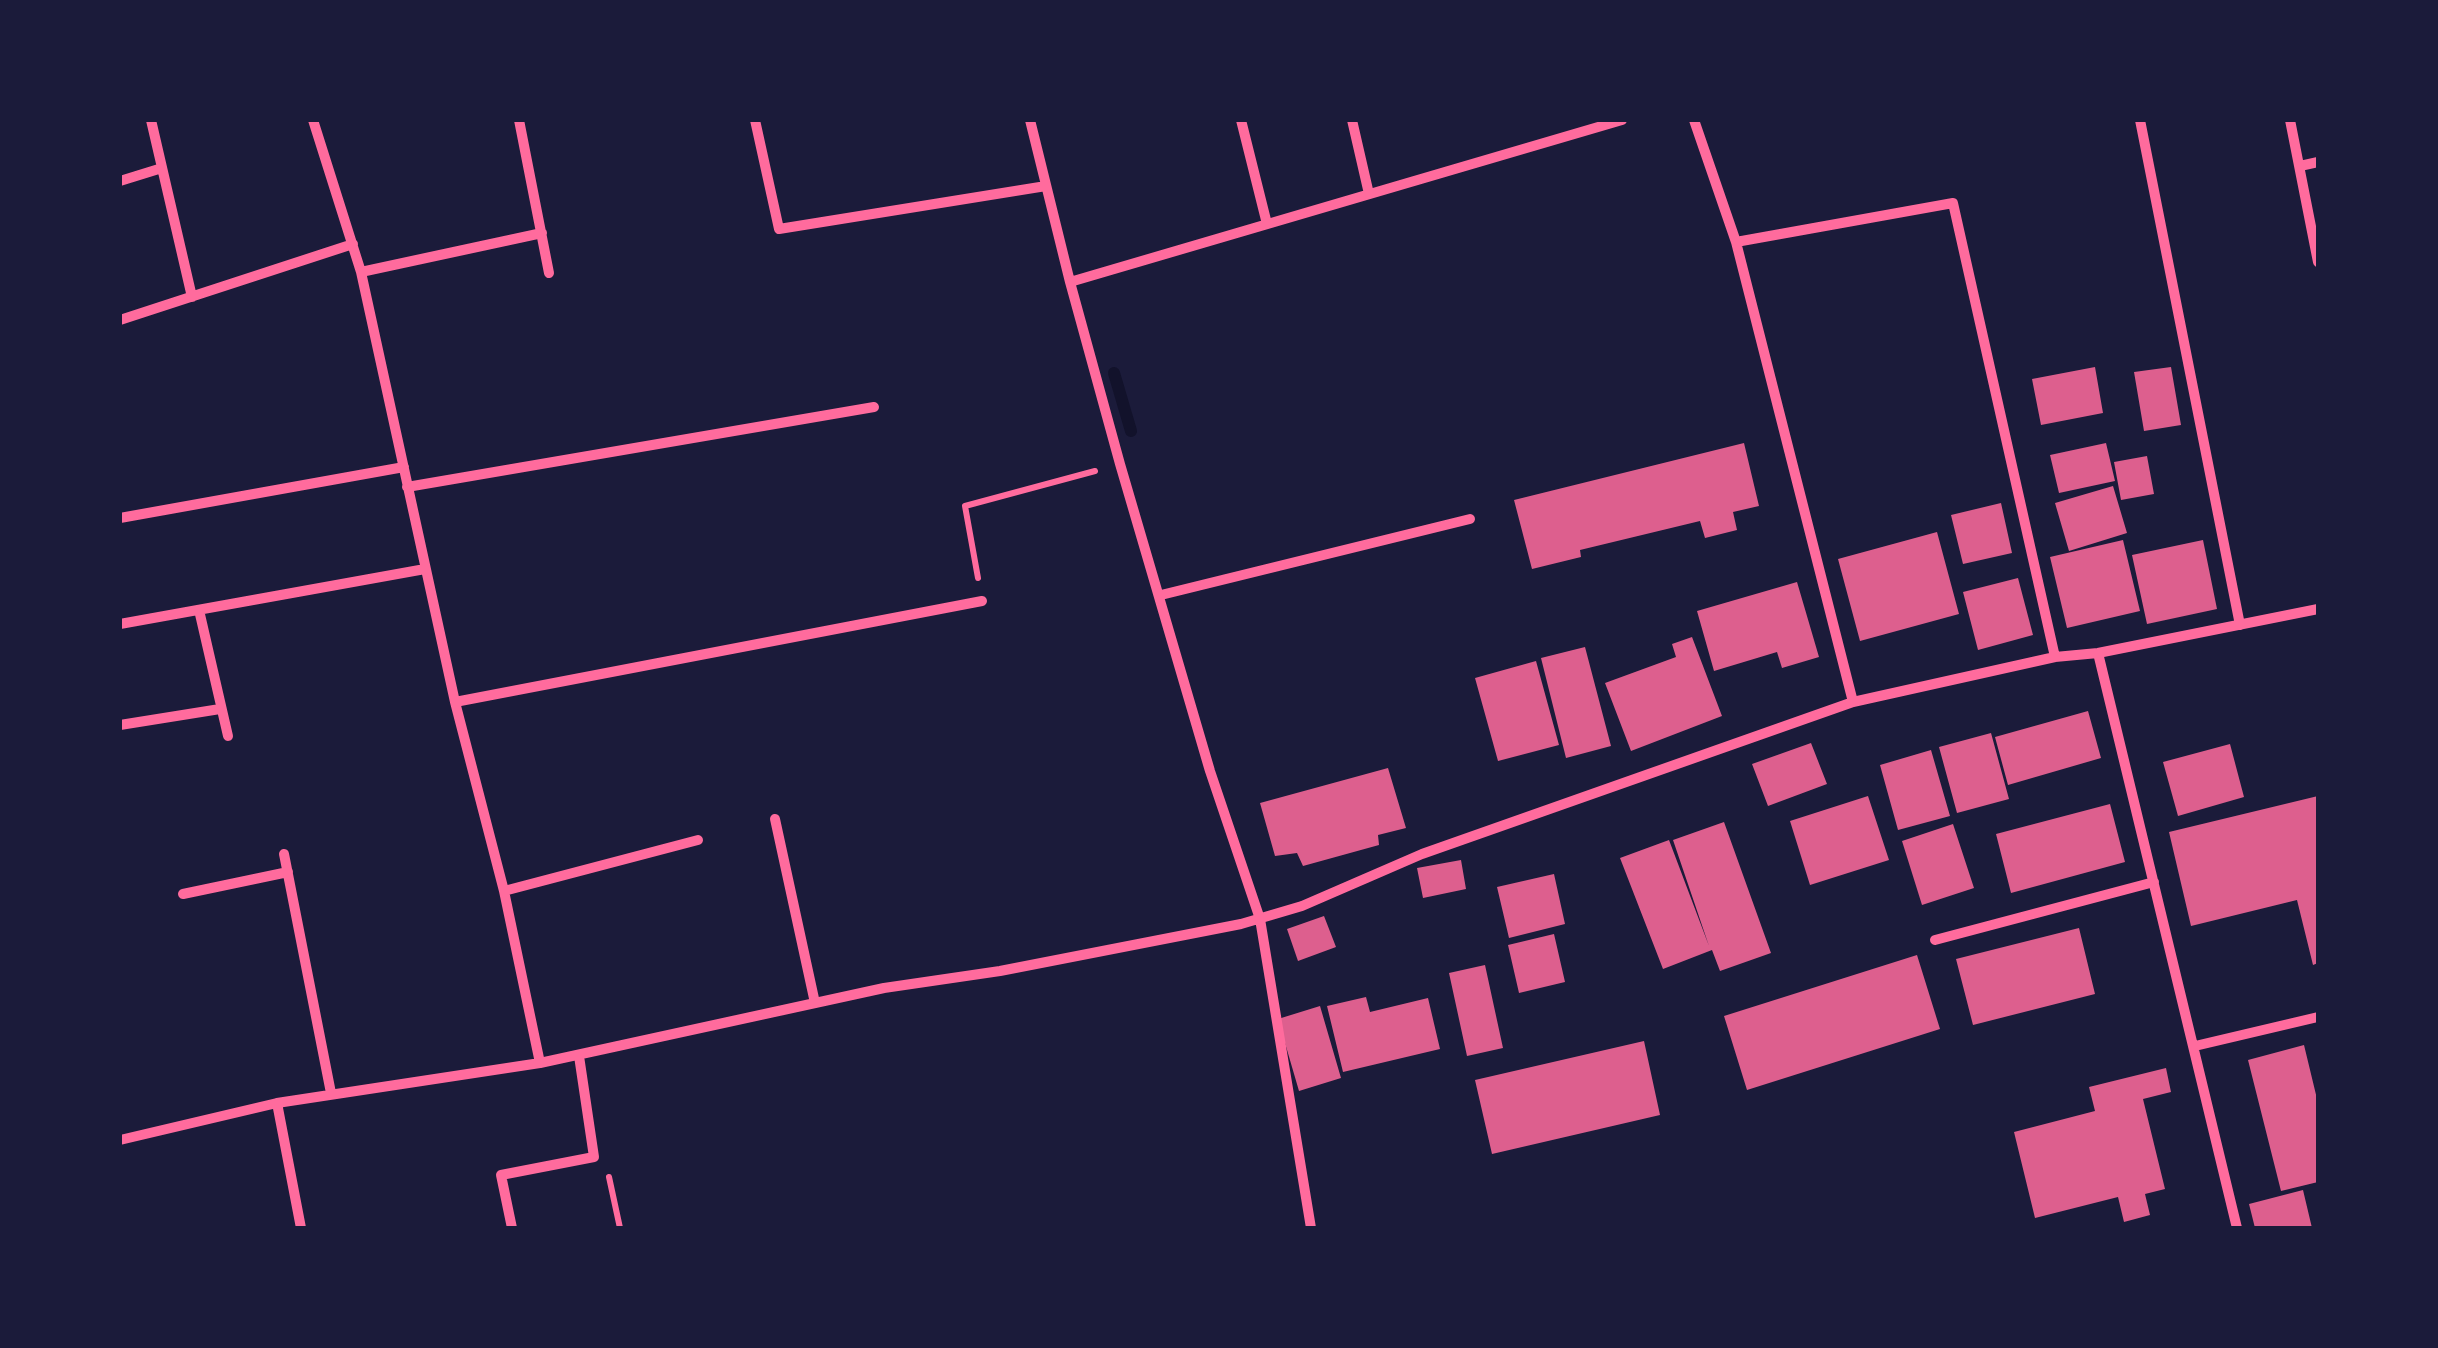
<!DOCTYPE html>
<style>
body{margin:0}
#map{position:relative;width:2438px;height:1348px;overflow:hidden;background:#1b1b3a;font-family:"Source Sans 3",sans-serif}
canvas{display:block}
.frame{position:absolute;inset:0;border:122px solid #1b1b3a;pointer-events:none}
</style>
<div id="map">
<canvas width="2438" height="1348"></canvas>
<div class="frame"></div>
</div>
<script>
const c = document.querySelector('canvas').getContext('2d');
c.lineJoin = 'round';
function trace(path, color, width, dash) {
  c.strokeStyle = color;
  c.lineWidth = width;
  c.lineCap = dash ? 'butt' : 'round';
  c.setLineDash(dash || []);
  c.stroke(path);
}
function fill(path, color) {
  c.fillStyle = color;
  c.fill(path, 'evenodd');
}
const stream = new Path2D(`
 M 1114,373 L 1131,431`);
const building = new Path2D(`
 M 2095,367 L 2103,413 L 2041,425 L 2032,379 Z
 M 2171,367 L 2181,425 L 2144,431 L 2134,372 Z
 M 1744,443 L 1759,506 L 1733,512 L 1737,530 L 1705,538 L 1700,521 L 1580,550 L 1581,557 L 1532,569 L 1514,500 Z
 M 2106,443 L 2115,481 L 2059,493 L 2050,455 Z
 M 2147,456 L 2154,494 L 2121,500 L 2114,462 Z
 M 2113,486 L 2127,533 L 2069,551 L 2055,503 Z
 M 2001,503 L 2012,553 L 1963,564 L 1951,515 Z
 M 1937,532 L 1959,614 L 1860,641 L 1838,559 Z
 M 2123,540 L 2140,611 L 2067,628 L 2050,557 Z
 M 2203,540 L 2217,609 L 2147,624 L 2132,555 Z
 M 2018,578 L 2033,635 L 1978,650 L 1963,592 Z
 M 1797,582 L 1819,657 L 1782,668 L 1777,652 L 1714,671 L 1697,611 Z
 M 1692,637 L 1722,716 L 1631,751 L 1605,683 L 1676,657 L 1672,644 Z
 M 1585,647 L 1611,746 L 1566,758 L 1541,658 Z
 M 1536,661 L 1559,745 L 1498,761 L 1475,678 Z
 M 2088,711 L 2101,758 L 2008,785 L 1995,737 Z
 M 1991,733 L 2009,799 L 1957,813 L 1939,747 Z
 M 1811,743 L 1827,784 L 1768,806 L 1752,764 Z
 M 2230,744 L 2244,797 L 2178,816 L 2163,762 Z
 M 1931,750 L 1950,816 L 1898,830 L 1880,765 Z
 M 1388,768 L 1406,828 L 1378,835 L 1379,845 L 1303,866 L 1297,853 L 1275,856 L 1260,803 Z
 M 1868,796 L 1889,860 L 1810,885 L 1790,821 Z
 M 2318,796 L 2318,963 L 2313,965 L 2297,900 L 2191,926 L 2169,832 Z
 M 2110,804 L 2125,862 L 2011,893 L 1996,834 Z
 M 1724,822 L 1771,953 L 1720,971 L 1712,950 L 1663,969 L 1620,858 L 1669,840 L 1709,946 L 1673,840 Z
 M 1953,824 L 1974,888 L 1922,905 L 1902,841 Z
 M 1461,860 L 1466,889 L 1423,898 L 1417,868 Z
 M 1554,874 L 1565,924 L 1509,938 L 1497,887 Z
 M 1324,916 L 1336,947 L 1298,961 L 1287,929 Z
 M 2079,928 L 2095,994 L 1973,1025 L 1956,959 Z
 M 1554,934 L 1565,982 L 1519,993 L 1508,945 Z
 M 1917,955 L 1940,1029 L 1747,1090 L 1724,1016 Z
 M 1485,965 L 1503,1048 L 1467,1056 L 1449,973 Z
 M 1366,997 L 1370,1012 L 1428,998 L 1440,1049 L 1343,1072 L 1327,1006 Z
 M 1320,1006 L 1341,1078 L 1299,1091 L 1278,1019 Z
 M 1644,1041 L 1660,1115 L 1492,1154 L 1475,1080 Z
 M 2304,1045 L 2318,1103 L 2318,1182 L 2281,1191 L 2248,1060 Z
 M 2166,1068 L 2171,1092 L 2143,1099 L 2165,1189 L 2145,1194 L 2150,1215 L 2124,1222 L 2118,1197 L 2035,1218 L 2014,1132 L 2095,1111 L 2089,1087 Z
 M 2303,1190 L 2312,1228 L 2255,1228 L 2249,1204 Z`);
const path = new Path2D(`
 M 978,578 L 965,506 L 1095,471
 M 609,1177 L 620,1228`);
const minor = new Path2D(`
 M 151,120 L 192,297
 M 313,120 L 361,272 L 455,702 L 504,891 L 540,1063
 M 519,120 L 549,273
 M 755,120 L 779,229 L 1046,186
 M 1030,120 L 1070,282 L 1120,464 L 1210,771 L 1260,919 L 1311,1228
 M 1241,120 L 1267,224
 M 1352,120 L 1369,194
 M 1694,120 L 1736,242 L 1853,702
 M 2140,120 L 2240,625
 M 2290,120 L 2318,262
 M 2300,166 L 2318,162
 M 120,181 L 162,168
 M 1736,242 L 1953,203 L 2055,657
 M 361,272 L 542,233
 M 1070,282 L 1622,120
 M 120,320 L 353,244
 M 407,487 L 874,407
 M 120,518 L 404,467
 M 1161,595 L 1470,519
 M 199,610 L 228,736
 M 120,624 L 425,569
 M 2098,653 L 2237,1228
 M 455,702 L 982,601
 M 120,725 L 220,709
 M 775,819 L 815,1003
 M 284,854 L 331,1093
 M 504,891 L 698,840
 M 183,894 L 288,872
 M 1935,940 L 2154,882
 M 2195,1046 L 2318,1017
 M 277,1103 L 301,1228
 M 120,1140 L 277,1103 L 540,1063 L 884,988 L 1000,971 L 1241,924 L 1302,906 L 1422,854 L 1853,702 L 2055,657 L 2098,653 L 2318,609
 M 512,1228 L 501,1175 L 594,1157 L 579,1056`);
trace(stream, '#12122b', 12);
fill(building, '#dd5f8e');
trace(path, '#ff6b9d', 6);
trace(minor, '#ff6b9d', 10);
</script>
